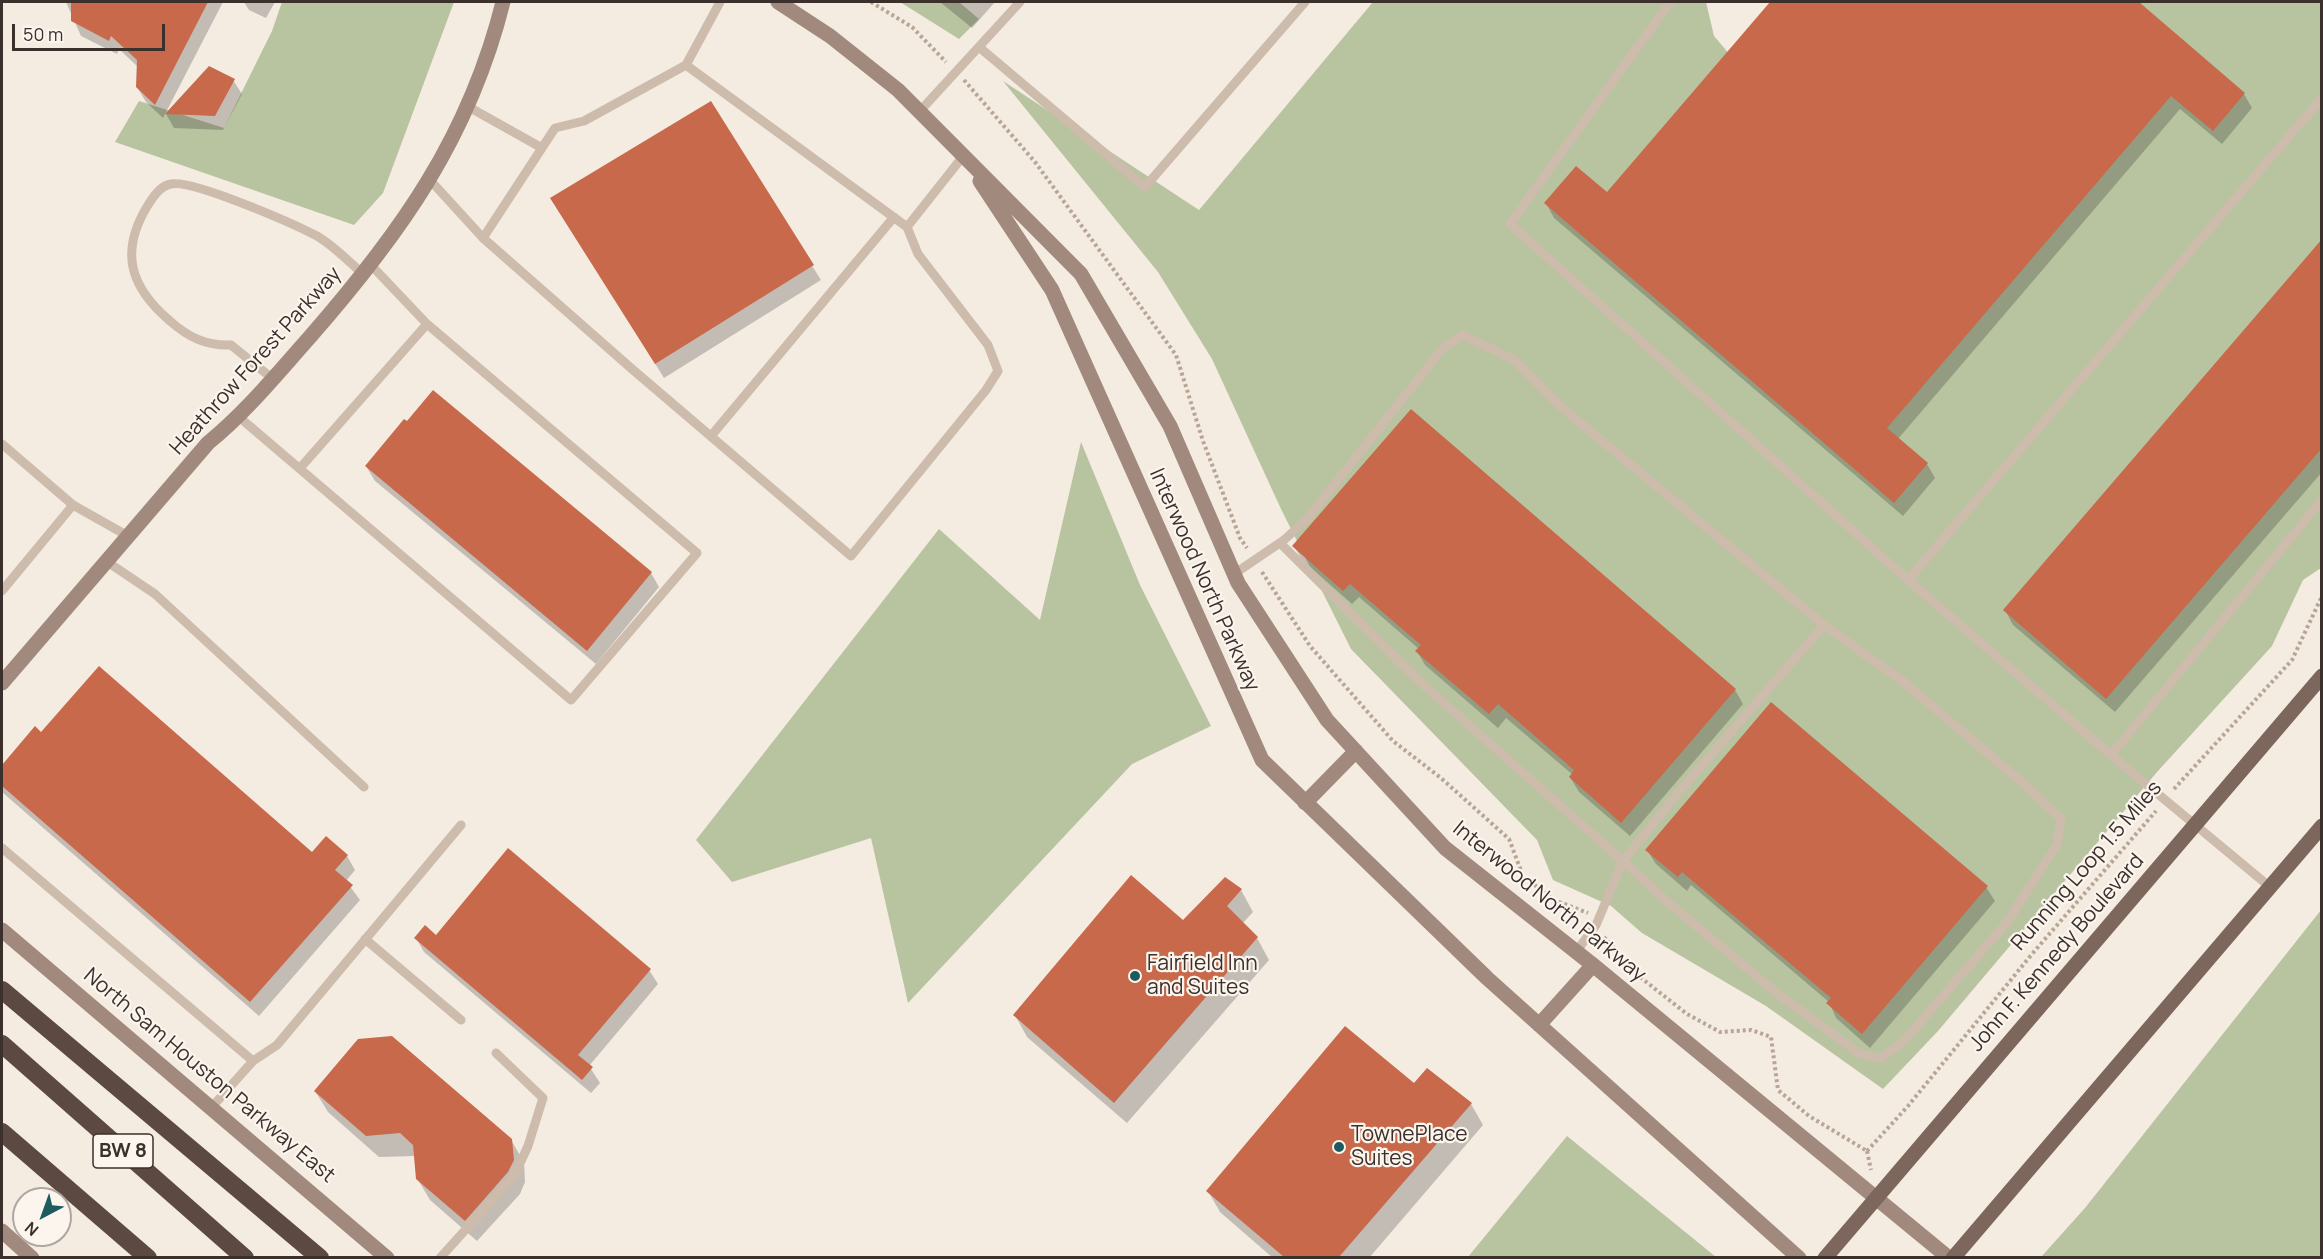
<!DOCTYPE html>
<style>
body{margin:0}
#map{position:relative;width:2323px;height:1259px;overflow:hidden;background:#f4ebe1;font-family:Manrope,sans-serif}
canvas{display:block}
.frame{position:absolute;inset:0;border:3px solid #3b302b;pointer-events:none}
.north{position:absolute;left:12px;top:1187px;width:60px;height:60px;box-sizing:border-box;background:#fbf5ee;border:2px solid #aea6a0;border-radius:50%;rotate:221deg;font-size:16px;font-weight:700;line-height:24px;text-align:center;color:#3b302b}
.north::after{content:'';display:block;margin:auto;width:21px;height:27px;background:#1f5a5e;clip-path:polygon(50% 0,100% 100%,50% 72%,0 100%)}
.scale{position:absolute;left:12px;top:24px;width:153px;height:27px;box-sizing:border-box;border:3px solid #3b302b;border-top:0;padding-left:8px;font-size:18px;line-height:21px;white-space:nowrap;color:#3b302b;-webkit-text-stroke:4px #fbf5ee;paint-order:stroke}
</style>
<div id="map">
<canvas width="2323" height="1259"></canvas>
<div class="frame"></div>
<div class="north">N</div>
<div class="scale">50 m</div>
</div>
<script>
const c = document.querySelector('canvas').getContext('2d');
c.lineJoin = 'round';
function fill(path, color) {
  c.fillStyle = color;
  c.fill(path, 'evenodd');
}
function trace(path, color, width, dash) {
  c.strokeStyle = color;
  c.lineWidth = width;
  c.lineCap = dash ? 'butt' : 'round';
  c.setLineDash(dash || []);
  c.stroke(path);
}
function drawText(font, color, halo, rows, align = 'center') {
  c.font = font + ' Manrope,sans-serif';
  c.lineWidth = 4.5;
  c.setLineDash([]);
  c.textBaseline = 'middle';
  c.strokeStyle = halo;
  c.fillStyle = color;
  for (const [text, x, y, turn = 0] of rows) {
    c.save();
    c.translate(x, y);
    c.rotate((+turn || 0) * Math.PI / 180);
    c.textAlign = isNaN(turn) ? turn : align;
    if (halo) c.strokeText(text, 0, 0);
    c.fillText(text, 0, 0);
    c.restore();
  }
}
const green = new Path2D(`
 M 282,2 L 454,2 L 383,193 L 354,225 L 115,142 L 139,101 L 224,128 L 272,31 Z
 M 900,2 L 959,2 L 979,19 L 959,39 Z
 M 1373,2 L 1706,2 L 1714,36 L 1764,95 L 1934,21 L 1946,2 L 2321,2 L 2321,568 L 2303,580 L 2272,646 L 2157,772 L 1938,1031 L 1883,1089 L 1766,1006 L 1642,933 L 1611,906 L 1553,880 L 1537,840 L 1351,649 L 1281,509 L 1212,359 L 1158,272 L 1003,81 L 1199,210 Z
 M 1081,442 L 1140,585 L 1211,726 L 1132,764 L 908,1003 L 871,838 L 732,882 L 696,840 L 939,529 L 1040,620 Z
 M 2321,910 L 2321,1257 L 2041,1257 L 2085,1208 Z
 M 1567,1136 L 1716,1257 L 1468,1257 Z`);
const shadow = new Path2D(`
 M 66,2 L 223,2 L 163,118 L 146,102 L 137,87 L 138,67 L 119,49 L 117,54 L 81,36 Z
 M 244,2 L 275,2 L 266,18 L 249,10 Z
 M 940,2 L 995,2 L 972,28 Z
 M 1772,2 L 2136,2 L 2244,94 L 2252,108 L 2222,144 L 2180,109 L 1898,439 L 1927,464 L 1935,478 L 1903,516 L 1554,218 L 1546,203 L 1607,194 Z
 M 209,67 L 233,80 L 242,94 L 223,130 L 174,128 L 166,114 Z
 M 710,103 L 821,280 L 664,378 L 561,212 Z
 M 2322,242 L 2322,472 L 2115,712 L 2013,625 L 2005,610 Z
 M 1411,411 L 1735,690 L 1743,704 L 1630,836 L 1579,792 L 1570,777 L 1573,775 L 1506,718 L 1498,728 L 1425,665 L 1417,651 L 1419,649 L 1359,597 L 1352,604 L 1302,560 L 1294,546 Z
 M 366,466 L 651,573 L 659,587 L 596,664 L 375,481 Z
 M 35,728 L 42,734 L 312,855 L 347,856 L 355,870 L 346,881 L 360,900 L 259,1016 L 2,792 L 2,767 Z
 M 1647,850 L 1986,887 L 1995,901 L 1870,1048 L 1836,1018 L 1829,1002 L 1691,885 L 1687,891 L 1656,864 Z
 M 1241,890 L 1253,912 L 1242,924 L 1257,938 L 1269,960 L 1127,1123 L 1027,1037 L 1015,1015 Z
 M 437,937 L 649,970 L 658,984 L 589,1066 L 600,1083 L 591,1093 L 424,952 L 416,938 Z
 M 1414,1085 L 1471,1104 L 1483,1125 L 1369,1258 L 1273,1258 L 1220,1212 L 1208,1191 Z
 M 315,1091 L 511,1140 L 524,1162 L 525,1182 L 520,1194 L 477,1241 L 430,1200 L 417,1178 L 415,1156 L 379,1157 L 328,1112 Z`);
const building = new Path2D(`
 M 71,2 L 208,2 L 155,105 L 136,87 L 137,60 L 111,36 L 109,41 L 71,21 Z
 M 1770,2 L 2139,2 L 2245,93 L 2213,131 L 2171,96 L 1887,428 L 1928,463 L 1894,503 L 1544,203 L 1576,166 L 1607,192 Z
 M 209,66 L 235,79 L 215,116 L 165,114 Z
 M 711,101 L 814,265 L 655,364 L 550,198 Z
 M 2322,239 L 2322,448 L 2106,699 L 2003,610 Z
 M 433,390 L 652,572 L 587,651 L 365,466 L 404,419 L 407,421 Z
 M 1411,409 L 1736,689 L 1621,823 L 1569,777 L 1574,770 L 1498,704 L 1489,714 L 1415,651 L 1421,645 L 1350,584 L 1343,591 L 1292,546 Z
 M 99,666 L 312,852 L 326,836 L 348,855 L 335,870 L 353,885 L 250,1002 L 2,786 L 2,765 L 35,726 L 41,732 Z
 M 1771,702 L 1988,886 L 1862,1034 L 1826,1003 L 1831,998 L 1682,872 L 1678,877 L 1645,850 Z
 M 508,848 L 651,969 L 578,1055 L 593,1067 L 582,1080 L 414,938 L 425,925 L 436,935 Z
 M 1131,875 L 1183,920 L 1225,877 L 1242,889 L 1227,906 L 1258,937 L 1114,1103 L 1013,1015 Z
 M 1345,1026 L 1414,1083 L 1427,1068 L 1472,1103 L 1339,1257 L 1284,1257 L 1206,1191 Z
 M 392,1036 L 512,1139 L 514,1160 L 508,1172 L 465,1221 L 416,1179 L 413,1145 L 400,1133 L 366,1136 L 314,1091 L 358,1039 Z`);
const path = new Path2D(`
 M 871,2 L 912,27 L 946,62
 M 964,80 L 1035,162 L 1176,355 L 1203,441 L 1240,538 L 1247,548
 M 1262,572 L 1310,646 L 1393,741 L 1441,778 L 1509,839 L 1523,876 L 1554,900 L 1588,913
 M 2174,789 L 2292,660 L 2322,596
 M 1604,937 L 1640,977 L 1687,1014 L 1720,1032 L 1751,1030 L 1771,1037 L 1778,1090 L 1809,1116 L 1867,1151
 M 1867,1151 L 1908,1106 L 2032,954 L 2156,811
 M 1867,1151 L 1871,1170`);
const lane = new Path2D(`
 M 1670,2 L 1510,224 L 1908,580 L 2111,755 L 2322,500
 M 979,47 L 1145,187 L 1305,2
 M 686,65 L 720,2
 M 467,106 L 542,148
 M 920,111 L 1020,2
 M 430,180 L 483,238
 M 907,227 L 686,65 L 584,121 L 555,128 L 483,238 L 632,369 L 851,556 L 986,390 L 998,371 L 988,345 L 918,254 L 907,227 L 964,155
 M 273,379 L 231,345 C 206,346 188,337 170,321 C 130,287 119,252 148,205 C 154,196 160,186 171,184 C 192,179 294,224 317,236 C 333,245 349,262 363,274
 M 239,417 L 571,700 L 697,553 L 427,324 L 371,265
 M 711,436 L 894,217
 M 2,444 L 73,505 L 2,591
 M 301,467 L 427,324
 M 73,505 L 128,536
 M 1280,543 L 1419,681 L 1623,861 L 1677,794 L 1824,625
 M 106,561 L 155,594 L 364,787
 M 1234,574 L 1284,540 L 1307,519 L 1442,349 L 1462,335 L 1513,359 L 1560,406 L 1824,625 L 1905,683 L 2024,784 L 2061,819 L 2057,845 L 2007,922 L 1904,1041 L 1881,1058 L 1860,1054 L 1778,994 L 1670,904 L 1623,861 L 1596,925 L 1576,952
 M 1908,580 L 2322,98
 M 2111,755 L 2270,887
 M 2,848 L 253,1061 L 211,1108
 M 365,939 L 461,1020
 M 253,1061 L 277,1045 L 461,825
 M 440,1258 L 514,1176 L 528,1146 L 543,1098 L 496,1053`);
const secondary = new Path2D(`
 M 778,2 L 830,36 L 898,90 L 1081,274 L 1170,426 L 1238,583 L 1327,720 L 1445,848 L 1593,965 L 1949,1258
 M 980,181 L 1052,290 L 1262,760 L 1487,978 L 1799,1258
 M 2,683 L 208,443 C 246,412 276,375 309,338 C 400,234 469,138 503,2
 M 1305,803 L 1356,751
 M 2,930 L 387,1258
 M 1539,1025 L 1593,965
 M 2,1231 L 32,1258`);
const primary = new Path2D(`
 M 1825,1258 L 2322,676
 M 1953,1258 L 2322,826`);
const highway = new Path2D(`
 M 2,990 L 320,1258
 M 2,1044 L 245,1258
 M 2,1132 L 148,1258`);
const markers = [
 [1135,976,6,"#1f5a5e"],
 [1339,1147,6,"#1f5a5e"]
];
const shields = [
 [123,1151,60]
];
const shieldNames = [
 ["BW 8",123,1151]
];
const streetNames = [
 ["Heathrow Forest Parkway",256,361,-48],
 ["Interwood North Parkway",1204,580,66],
 ["Running Loop 1.5 Miles",2087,866,-49],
 ["Interwood North Parkway",1549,902,39],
 ["John F. Kennedy Boulevard",2057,953,-49],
 ["North Sam Houston Parkway East",209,1076,40]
];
const poiNames = [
 ["Fairfield Inn",1147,964],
 ["and Suites",1147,988],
 ["TownePlace",1351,1135],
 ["Suites",1351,1159]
];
fill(green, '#b8c4a0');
fill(shadow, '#0003');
fill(building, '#c8694b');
trace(path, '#b9a596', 4, [3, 3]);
trace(lane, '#cdbbac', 9);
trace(secondary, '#a18a7d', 15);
trace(primary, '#7d675c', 15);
trace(highway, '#5c4a42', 18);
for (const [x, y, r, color] of markers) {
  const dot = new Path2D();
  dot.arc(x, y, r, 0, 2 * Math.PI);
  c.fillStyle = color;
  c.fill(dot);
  trace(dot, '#fbf5ee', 2);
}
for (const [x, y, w] of shields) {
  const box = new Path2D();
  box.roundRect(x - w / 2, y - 17, w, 34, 4.5);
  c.fillStyle = '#fbf5ee';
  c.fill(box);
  trace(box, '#3b302b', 1.5);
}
drawText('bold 20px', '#3b302b', null, shieldNames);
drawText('21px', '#3b302b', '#fbf5ee', streetNames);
drawText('21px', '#3b302b', '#fbf5ee', poiNames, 'left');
</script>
